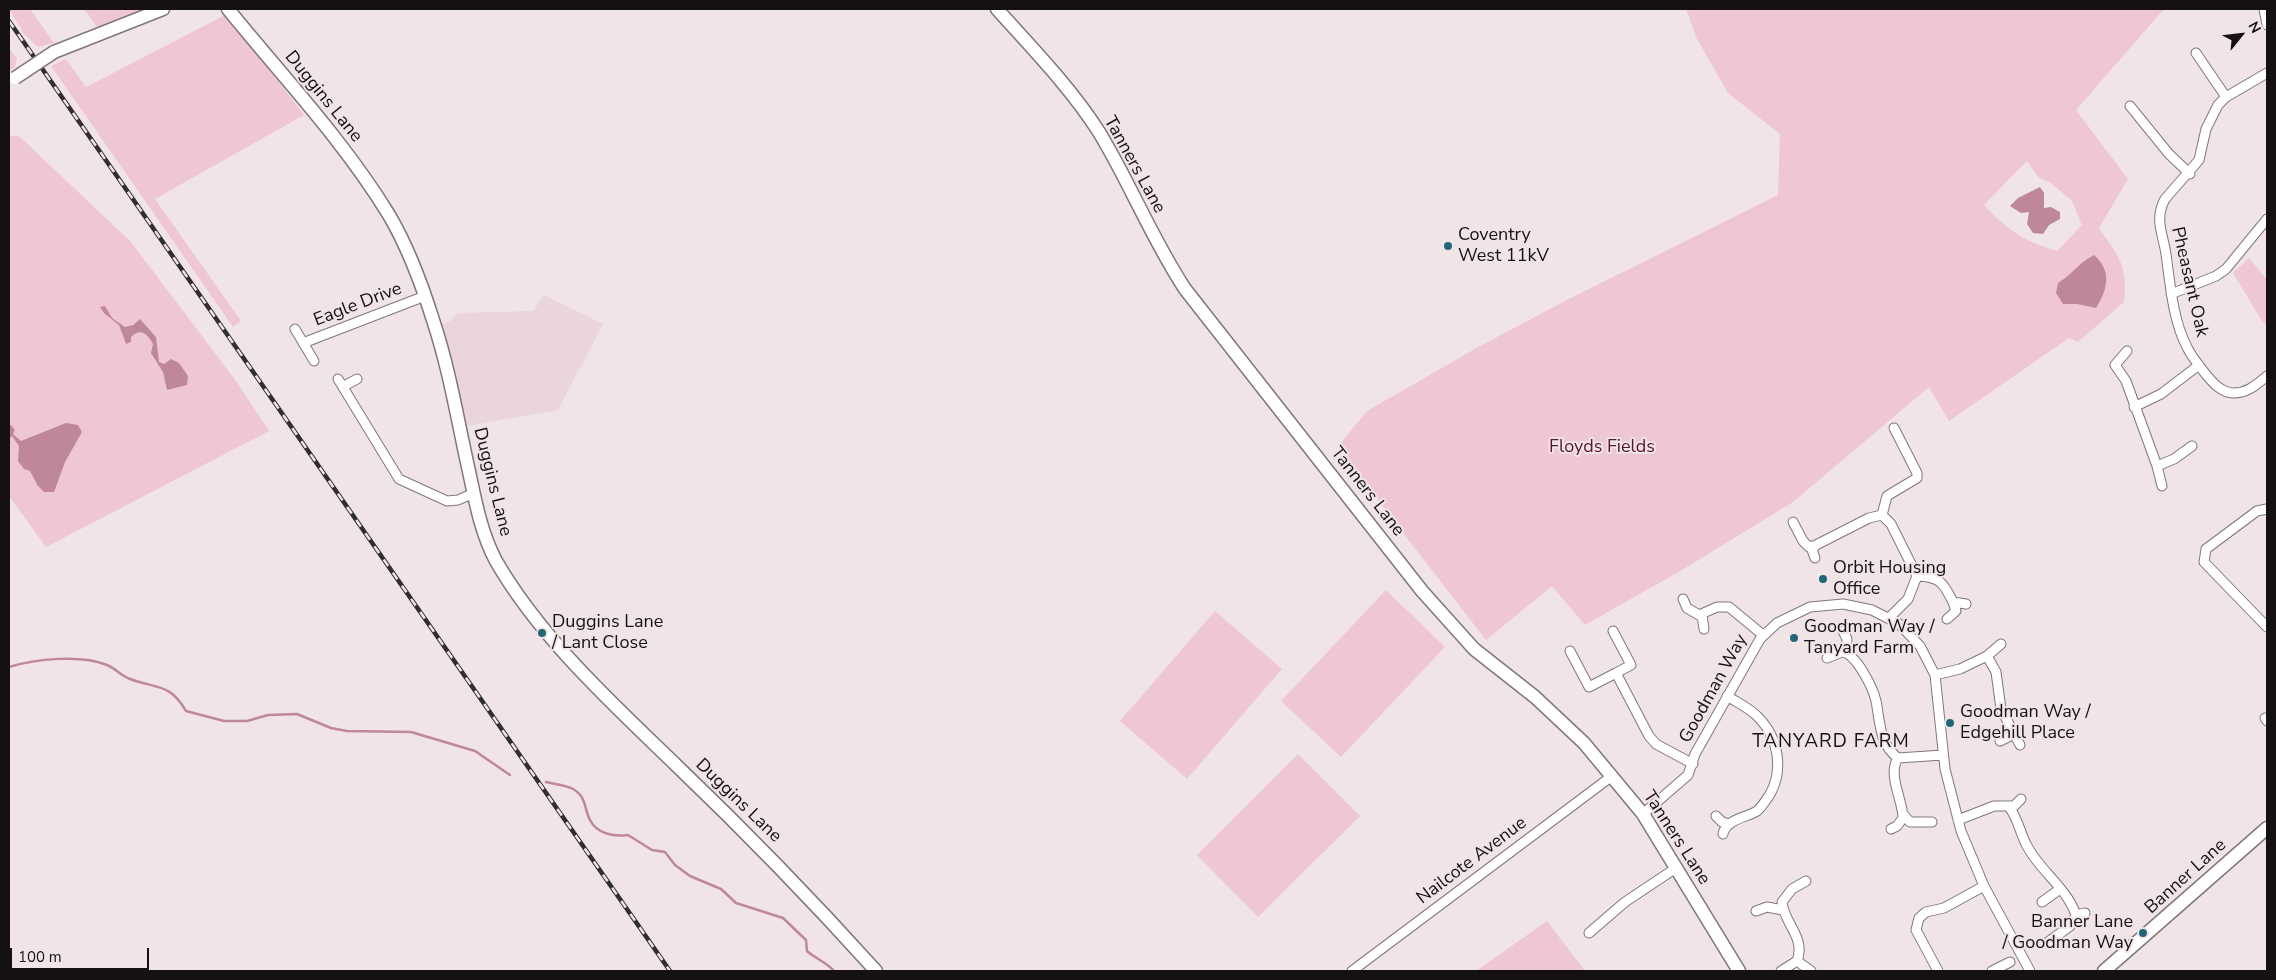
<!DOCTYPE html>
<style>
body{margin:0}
#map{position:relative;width:2276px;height:980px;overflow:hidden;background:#f0e4e7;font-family:"Nunito Sans",sans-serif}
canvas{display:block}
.frame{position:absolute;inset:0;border:10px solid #151112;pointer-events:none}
.north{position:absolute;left:2216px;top:10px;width:50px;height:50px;-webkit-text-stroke:4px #f0e4e7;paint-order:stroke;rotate:61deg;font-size:14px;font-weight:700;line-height:20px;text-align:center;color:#151112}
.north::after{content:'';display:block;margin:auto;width:18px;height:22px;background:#151112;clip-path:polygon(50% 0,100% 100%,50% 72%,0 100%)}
.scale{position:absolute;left:10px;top:948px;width:139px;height:22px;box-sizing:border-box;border:2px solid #151112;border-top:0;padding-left:6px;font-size:15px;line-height:18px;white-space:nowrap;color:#151112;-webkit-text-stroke:4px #f0e4e7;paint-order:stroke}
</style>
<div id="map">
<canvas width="2276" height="980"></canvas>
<div class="frame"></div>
<div class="north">N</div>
<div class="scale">100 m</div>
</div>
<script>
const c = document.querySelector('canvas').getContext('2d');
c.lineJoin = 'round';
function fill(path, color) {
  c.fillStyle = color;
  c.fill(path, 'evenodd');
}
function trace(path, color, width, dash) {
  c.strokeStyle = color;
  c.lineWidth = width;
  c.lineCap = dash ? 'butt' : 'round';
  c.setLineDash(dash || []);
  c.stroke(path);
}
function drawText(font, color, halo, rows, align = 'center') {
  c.font = font + ' "Nunito Sans",sans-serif';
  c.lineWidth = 4;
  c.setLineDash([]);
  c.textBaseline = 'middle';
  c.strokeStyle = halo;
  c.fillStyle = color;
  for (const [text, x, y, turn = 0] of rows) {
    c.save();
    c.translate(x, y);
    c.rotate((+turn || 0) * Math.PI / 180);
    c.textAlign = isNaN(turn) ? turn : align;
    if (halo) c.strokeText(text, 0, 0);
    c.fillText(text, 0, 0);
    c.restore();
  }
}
const built = new Path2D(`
 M 544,295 L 603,324 L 558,410 L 467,426 L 456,375 L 441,325 L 450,321 L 458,313 L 533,311 Z`);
const green = new Path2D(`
 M 9,9 L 30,9 L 54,43 L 38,47 L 24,34 Z
 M 84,9 L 147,9 L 99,30 Z
 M 1686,9 L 2164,9 L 2076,110 L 2128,179 L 2099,228 C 2119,257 2128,265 2124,302 L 2078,342 L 2069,338 L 1949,421 L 1929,387 L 1793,502 L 1682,570 L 1585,625 L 1552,586 L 1486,640 L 1393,520 L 1339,445 L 1367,411 L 1480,346 L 1567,300 L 1778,195 L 1780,134 L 1728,93 L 1697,39 ZM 2027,161 L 2038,177 L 2051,183 L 2072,201 L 2082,225 L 2057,251 C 2022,240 2010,232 1984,205 Z
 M 227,14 L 304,115 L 155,199 L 241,321 L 233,327 L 51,66 L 66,59 L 86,87 Z
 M 9,48 L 17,59 L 15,67 L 9,71 Z
 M 9,136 L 19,136 L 131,242 L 236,381 L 269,431 L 46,547 L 9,496 Z
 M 2249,258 L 2267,280 L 2267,325 L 2262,321 L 2233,273 Z
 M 1386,590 L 1445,647 L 1341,757 L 1281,701 Z
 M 1215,611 L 1282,669 L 1187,779 L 1120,721 Z
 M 1298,754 L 1360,816 L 1258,917 L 1197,855 Z
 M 1547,921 L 1585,971 L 1476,971 Z`);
const water = new Path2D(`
 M 2040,187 L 2044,193 L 2044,208 L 2051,207 L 2060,212 L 2060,219 L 2049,225 L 2043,234 L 2033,233 L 2027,224 L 2029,212 L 2021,213 L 2010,206 L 2018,198 Z
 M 2094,255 C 2112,271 2108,289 2096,308 L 2077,304 L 2063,304 L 2056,293 L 2058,283 C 2073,274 2078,263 2094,255 Z
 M 105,306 L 112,318 L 125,327 L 133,325 L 140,319 L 156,337 L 159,362 L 164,364 L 171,359 L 179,363 L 188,376 L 187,385 L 167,390 L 163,372 L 151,353 L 153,344 C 148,334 140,327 131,337 L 131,342 L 126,344 L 119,325 L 104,313 L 100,307 Z
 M 66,423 L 78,425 L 82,432 L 65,462 L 54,492 L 44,492 L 38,486 L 30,471 L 24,469 L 18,461 L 19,446 L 12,436 L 9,439 L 9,426 L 11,425 L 15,430 L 13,434 L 21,441 Z`);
const stream = new Path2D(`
 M 9,667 C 35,659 81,654 107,665 C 115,668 121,676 130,679 C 157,689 170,683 186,711 L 224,721 L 247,721 L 268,715 L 297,714 L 331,728 L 347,731 L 411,732 L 475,751 L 510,775
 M 546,782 C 554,784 566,785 573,789 C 587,797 584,809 590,820 C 597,834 614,837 628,835 L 652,850 L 665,852 L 675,865 L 690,876 L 721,889 L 736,903 L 783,918 L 806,940 L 807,951 C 816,959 826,962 834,971`);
const street = new Path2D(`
 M 2264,9 L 2267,25
 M 2196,53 L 2226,97
 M 2267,73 L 2226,97 L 2218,105 L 2206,129 L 2199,160 L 2165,199 C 2154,219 2163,234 2166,254 C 2170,283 2173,321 2187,347 C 2191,356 2198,364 2204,372 C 2212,382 2221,393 2234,393 C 2248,393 2257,384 2267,376
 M 2130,106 L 2169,154 L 2190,174
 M 2171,294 L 2216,276 L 2226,269 L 2267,219
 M 295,329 L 314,361
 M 303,343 L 425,296
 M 2127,351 L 2115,365 L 2126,381 L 2157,466 L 2174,459 L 2192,446
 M 338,379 L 399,479 L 447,501 L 458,500 L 474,493
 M 344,386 L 357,379
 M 2134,407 L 2161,394 L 2199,365
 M 2157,466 L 2162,486
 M 2267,509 L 2257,511 L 2206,549 L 2204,562 L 2267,627
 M 1793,522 L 1803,541 L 1809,547 L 1816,545
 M 1815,558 L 1812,550 L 1816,545 L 1869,518 L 1882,515
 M 1917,576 C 1940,577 1943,582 1953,602 L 1966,604
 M 1683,599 L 1687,608 L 1699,615 L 1717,607 L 1729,607 L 1763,635
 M 1702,615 L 1704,629
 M 1889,618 L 1908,599 L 1917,576 L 1891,524 L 1882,515 L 1887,496 L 1917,478 L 1917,473 L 1894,428
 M 1947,619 L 1956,611 L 1953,602
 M 1613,631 L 1631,665 L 1616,673
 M 1843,631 L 1847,639 L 1846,652
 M 1570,651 L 1589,687 L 1616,673 L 1649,736 L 1656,744 L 1693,764
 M 1987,656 L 2001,644
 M 1827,658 L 1842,652 C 1856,653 1873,688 1876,701 C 1880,721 1879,744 1898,758 C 1887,775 1903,800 1903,818 L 1897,826 L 1891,829
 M 1935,675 L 1960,669 L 1987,656 L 1996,672 L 2001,709 L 2020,745
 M 2265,718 L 2267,721
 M 2000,741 L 2014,734
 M 1898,758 L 1943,755
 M 2009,807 C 2018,818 2020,833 2027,846 C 2040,871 2067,888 2076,915 L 2085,913
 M 1643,814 L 1688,775 L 1695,754 L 1760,639 L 1777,623 L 1810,607 L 1843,604 L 1872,610 L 1899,624 L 1920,646 L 1935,675 L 1945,769 L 1961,831 L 1984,886 L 2030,971
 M 1903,814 L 1910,822 L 1932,822
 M 1716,816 L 1722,822 L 1730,824
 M 1958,820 L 1994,806 L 2014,806 L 2021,799
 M 1723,834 C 1726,819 1746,818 1757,811 C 1762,807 1765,801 1769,796 C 1784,771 1779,739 1759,718 C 1750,708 1738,703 1727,696
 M 2042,902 L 2060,889
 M 1756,911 L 1767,907 L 1783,910
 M 1589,933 L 1625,902 L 1676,868
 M 2048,942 L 2070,926 L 2076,915
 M 1797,961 L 1811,971
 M 1352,971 L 1612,776
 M 1781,971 L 1797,961 C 1806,937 1784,924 1782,902 L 1792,889 L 1806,881
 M 1938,971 L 1916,930 L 1919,918 L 1926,912 L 1944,908 L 1984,886
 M 1992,971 L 2010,962`);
const secondary = new Path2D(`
 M 228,9 C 283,77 344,141 389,215 C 408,247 422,285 433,320 C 450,371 458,423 470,476 C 476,505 482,535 496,561 C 541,639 613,704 677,766 C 746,832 812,900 876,971
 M 997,9 C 1032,48 1071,88 1099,132 C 1130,183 1152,239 1185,289 L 1422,591 L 1474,649 L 1535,697 L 1584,743 L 1643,814 L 1739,971
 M 54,52 L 163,9
 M 2104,971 L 2267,828`);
const rail = new Path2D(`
 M 9,21 L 670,971`);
const secondaryBridge = new Path2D(`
 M 15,78 L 54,52`);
const markers = [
 [1448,246,5,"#216777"],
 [1823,579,5,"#216777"],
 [542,633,5,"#216777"],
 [1794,638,5,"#216777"],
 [1950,723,5,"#216777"],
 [2143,933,5,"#216777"]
];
const streetNames = [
 ["Duggins Lane",323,97,51],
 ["Tanners Lane",1134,165,61],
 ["Pheasant Oak",2189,282,77],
 ["Eagle Drive",358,305,-21],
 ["Duggins Lane",492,482,76],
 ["Tanners Lane",1367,492,52],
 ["Goodman Way",1714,689,-61],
 ["Duggins Lane",738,801,44],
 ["Tanners Lane",1676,838,57],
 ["Nailcote Avenue",1472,861,-37],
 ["Banner Lane",2186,877,-42]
];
const poiNames = [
 ["Coventry",1458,236],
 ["West 11kV",1458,257],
 ["Orbit Housing",1833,569],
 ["Office",1833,590],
 ["Duggins Lane",552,623],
 ["/ Lant Close",552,644],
 ["Goodman Way /",1804,628],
 ["Tanyard Farm",1804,649],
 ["Goodman Way /",1960,713],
 ["Edgehill Place",1960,734],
 ["Banner Lane",2133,923,"right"],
 ["/ Goodman Way",2133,944,"right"]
];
const parkNames = [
 ["Floyds Fields",1602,448]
];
const neighbourhoodNames = [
 ["TANYARD FARM",1831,742]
];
fill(built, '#ead5db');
fill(green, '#efc7d2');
fill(water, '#be8898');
trace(stream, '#be8898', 2.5);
trace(street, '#817679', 11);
trace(secondary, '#817679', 15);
trace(street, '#fff', 9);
trace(secondary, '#fff', 12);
trace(rail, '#322d2e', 4.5);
trace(rail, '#f0e4e7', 2.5, [8]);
trace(secondaryBridge, '#817679', 15, []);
trace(secondaryBridge, '#fff', 12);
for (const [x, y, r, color] of markers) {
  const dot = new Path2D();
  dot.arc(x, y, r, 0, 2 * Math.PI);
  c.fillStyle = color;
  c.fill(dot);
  trace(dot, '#f0e4e7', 2);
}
drawText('18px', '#151112', '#f0e4e7', streetNames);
drawText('18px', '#151112', '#f0e4e7', poiNames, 'left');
drawText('18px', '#57152f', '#f0e4e7', parkNames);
c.letterSpacing = '1px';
drawText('19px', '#151112', '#f0e4e7', neighbourhoodNames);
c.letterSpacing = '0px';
</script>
